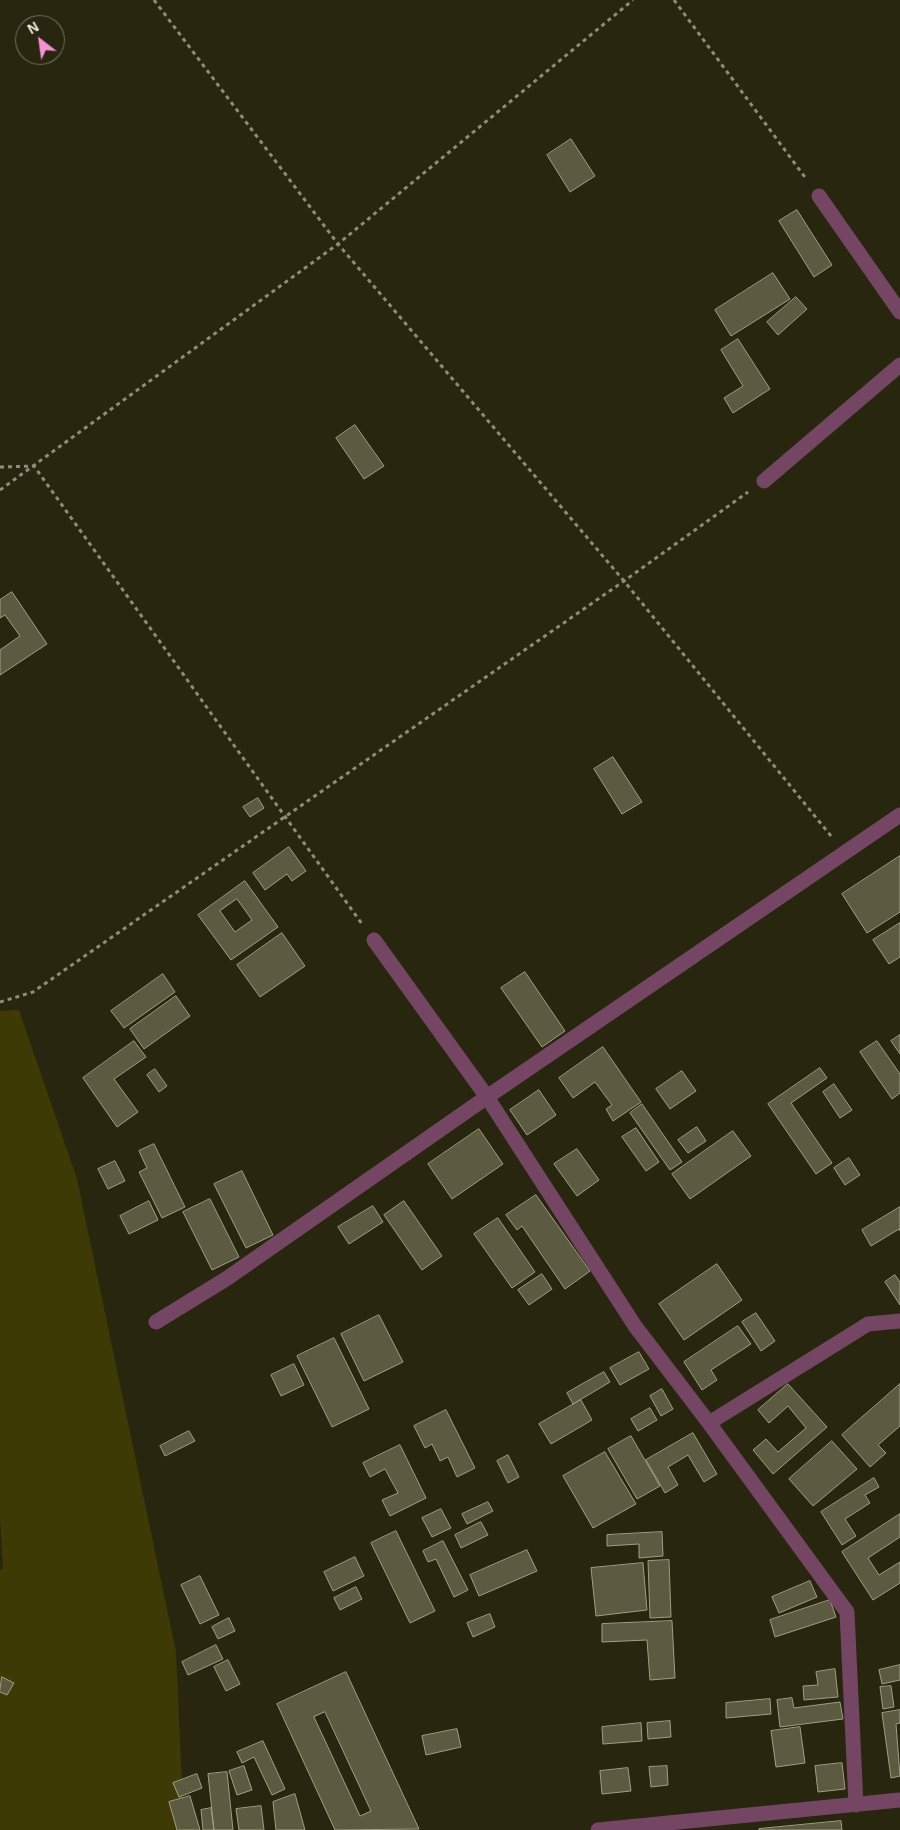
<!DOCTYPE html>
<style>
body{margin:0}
#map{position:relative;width:900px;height:1830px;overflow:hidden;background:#28260f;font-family:Arial,sans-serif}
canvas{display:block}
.north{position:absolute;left:15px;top:15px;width:50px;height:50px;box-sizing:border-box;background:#28260f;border:1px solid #767561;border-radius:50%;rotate:330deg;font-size:14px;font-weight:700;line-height:20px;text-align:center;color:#ececdd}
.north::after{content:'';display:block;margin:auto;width:18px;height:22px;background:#f591d2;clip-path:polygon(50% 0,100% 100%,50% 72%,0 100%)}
</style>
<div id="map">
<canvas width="900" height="1830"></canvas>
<div class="north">N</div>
</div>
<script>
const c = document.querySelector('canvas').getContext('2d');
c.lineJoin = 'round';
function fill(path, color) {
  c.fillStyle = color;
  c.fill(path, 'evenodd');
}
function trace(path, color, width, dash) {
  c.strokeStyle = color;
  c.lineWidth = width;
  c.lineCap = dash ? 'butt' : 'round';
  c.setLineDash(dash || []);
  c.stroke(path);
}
const green = new Path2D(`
 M 19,1010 L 77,1179 L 176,1652 L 184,1830 L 0,1830 L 0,1570 L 3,1569 L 0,1517 L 0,1011 Z`);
const building = new Path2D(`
 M 571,139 L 595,176 L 570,192 L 547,155 Z
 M 797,210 L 832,265 L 814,277 L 779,221 Z
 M 773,273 L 790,299 L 731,336 L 715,310 Z
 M 796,297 L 807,309 L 778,335 L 767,322 Z
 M 738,339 L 770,389 L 733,413 L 724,398 L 743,386 L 721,350 Z
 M 355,425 L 384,466 L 364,479 L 336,438 Z
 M 12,592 L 47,644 L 0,675 L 0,650 L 20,636 L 5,615 L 0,618 L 0,600 Z
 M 613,757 L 642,802 L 622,814 L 594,769 Z
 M 258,798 L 264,808 L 250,817 L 243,807 Z
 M 289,847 L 306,871 L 292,881 L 287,874 L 265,890 L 253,873 Z
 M 900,856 L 900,912 L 867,933 L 842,894 Z
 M 245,881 L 278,927 L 231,960 L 198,915 ZM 237,899 L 252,920 L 235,932 L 220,911 Z
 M 900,923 L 900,957 L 889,964 L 873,940 Z
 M 282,933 L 305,966 L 260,997 L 237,965 Z
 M 525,972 L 565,1031 L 542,1047 L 501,988 Z
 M 163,974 L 175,992 L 124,1028 L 111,1011 Z
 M 176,996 L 190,1016 L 144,1049 L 130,1029 Z
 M 900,1035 L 900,1054 L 891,1041 Z
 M 134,1041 L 146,1057 L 114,1079 L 138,1112 L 117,1127 L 83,1078 Z
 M 877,1041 L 900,1074 L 900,1093 L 892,1099 L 860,1052 Z
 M 603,1047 L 641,1102 L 613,1121 L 606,1109 L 612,1105 L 595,1082 L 573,1098 L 559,1078 Z
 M 820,1068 L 827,1078 L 791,1103 L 832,1163 L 816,1174 L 768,1104 Z
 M 155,1069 L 167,1086 L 159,1092 L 147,1075 Z
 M 682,1071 L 696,1091 L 670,1109 L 656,1089 Z
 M 834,1084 L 852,1110 L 840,1118 L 823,1092 Z
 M 539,1090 L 556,1115 L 527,1135 L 510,1110 Z
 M 642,1104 L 682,1162 L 670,1170 L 630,1113 Z
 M 697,1127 L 706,1141 L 688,1153 L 678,1140 Z
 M 636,1128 L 659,1162 L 646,1171 L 622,1137 Z
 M 479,1129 L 503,1164 L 452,1199 L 428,1164 Z
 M 733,1131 L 751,1156 L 690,1199 L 672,1174 Z
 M 154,1144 L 185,1207 L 162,1218 L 139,1172 L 147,1168 L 139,1151 Z
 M 577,1149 L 599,1180 L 577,1196 L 554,1164 Z
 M 849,1158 L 860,1175 L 845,1185 L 834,1168 Z
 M 115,1161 L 125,1181 L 108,1189 L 98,1169 Z
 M 242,1171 L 273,1235 L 246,1248 L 214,1184 Z
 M 536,1195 L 590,1271 L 565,1289 L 522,1226 L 517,1230 L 506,1215 Z
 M 210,1199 L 239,1257 L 212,1270 L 183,1212 Z
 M 149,1201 L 158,1220 L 129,1234 L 120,1216 Z
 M 404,1201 L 442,1256 L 422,1270 L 384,1215 Z
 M 373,1206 L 383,1222 L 349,1244 L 338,1227 Z
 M 900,1207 L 900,1231 L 899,1229 L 871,1246 L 862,1230 Z
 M 498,1218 L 535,1272 L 512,1288 L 474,1234 Z
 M 717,1264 L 742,1300 L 684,1340 L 659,1304 Z
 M 542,1274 L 552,1289 L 529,1305 L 518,1290 Z
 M 895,1275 L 900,1282 L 900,1305 L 885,1282 Z
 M 756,1313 L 775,1341 L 761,1351 L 742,1322 Z
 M 379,1315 L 403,1362 L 364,1381 L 341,1334 Z
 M 738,1326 L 751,1344 L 711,1370 L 717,1380 L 702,1390 L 684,1362 Z
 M 334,1338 L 369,1409 L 332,1427 L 297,1356 Z
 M 639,1352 L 649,1369 L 620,1385 L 610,1368 Z
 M 294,1364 L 304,1385 L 281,1396 L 271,1375 Z
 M 604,1372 L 610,1382 L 573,1404 L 567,1393 Z
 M 788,1384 L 827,1427 L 773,1474 L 753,1450 L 766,1439 L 778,1452 L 806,1428 L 788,1406 L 769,1423 L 758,1410 Z
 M 900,1384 L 900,1426 L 878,1445 L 886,1453 L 870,1467 L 842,1435 Z
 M 662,1389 L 673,1409 L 661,1416 L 650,1396 Z
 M 581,1400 L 592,1420 L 551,1444 L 539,1424 Z
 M 650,1408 L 657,1420 L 638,1431 L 631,1419 Z
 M 446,1410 L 475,1468 L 457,1477 L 448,1457 L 440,1461 L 432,1444 L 425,1448 L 414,1426 Z
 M 189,1431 L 195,1441 L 165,1456 L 160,1446 Z
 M 693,1433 L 717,1474 L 704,1482 L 688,1455 L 668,1467 L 678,1485 L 665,1493 L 646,1460 Z
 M 631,1436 L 660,1486 L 637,1499 L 608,1449 Z
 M 832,1441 L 857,1469 L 813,1506 L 789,1479 Z
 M 400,1445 L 426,1498 L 390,1516 L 382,1500 L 398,1493 L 385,1469 L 370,1477 L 363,1463 Z
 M 605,1452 L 636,1504 L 593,1528 L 563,1476 Z
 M 508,1455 L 519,1477 L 508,1483 L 497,1461 Z
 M 874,1478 L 879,1487 L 865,1495 L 870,1503 L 845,1519 L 856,1536 L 842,1545 L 821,1512 Z
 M 488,1502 L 493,1511 L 467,1524 L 462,1514 Z
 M 441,1509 L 451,1528 L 432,1537 L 422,1518 Z
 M 900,1514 L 900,1537 L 868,1558 L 879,1575 L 900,1562 L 900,1583 L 873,1600 L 842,1552 Z
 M 481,1522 L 488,1535 L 461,1548 L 455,1535 Z
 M 396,1531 L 435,1611 L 410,1623 L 371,1543 Z
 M 662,1532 L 663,1556 L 639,1558 L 639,1544 L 607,1546 L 607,1535 Z
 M 443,1541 L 468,1590 L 454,1597 L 436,1559 L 428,1562 L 423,1551 Z
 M 527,1550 L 537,1571 L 479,1596 L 470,1575 Z
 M 355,1557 L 364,1576 L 333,1591 L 324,1572 Z
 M 669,1560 L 671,1617 L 650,1618 L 648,1561 Z
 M 643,1563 L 647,1610 L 596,1616 L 591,1568 Z
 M 200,1576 L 219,1615 L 200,1624 L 181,1585 Z
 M 810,1581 L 817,1597 L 779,1613 L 772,1597 Z
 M 356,1587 L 362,1599 L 340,1610 L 334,1598 Z
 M 830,1600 L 836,1617 L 775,1637 L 770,1620 Z
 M 490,1614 L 495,1627 L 473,1637 L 467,1623 Z
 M 229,1618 L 235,1631 L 218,1639 L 212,1627 Z
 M 672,1621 L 675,1678 L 650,1680 L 647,1640 L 602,1642 L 602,1624 Z
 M 216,1645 L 223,1659 L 188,1675 L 182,1662 Z
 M 228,1660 L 240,1684 L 226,1691 L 214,1667 Z
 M 900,1665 L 900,1680 L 882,1684 L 879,1670 Z
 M 835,1669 L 838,1697 L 804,1700 L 803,1686 L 818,1685 L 816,1672 Z
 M 346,1672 L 419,1829 L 335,1830 L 277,1704 ZM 325,1712 L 371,1811 L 360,1816 L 314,1717 Z
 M 2,1677 L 14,1683 L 7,1695 L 0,1692 Z
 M 891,1686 L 894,1707 L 883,1709 L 880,1687 Z
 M 792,1698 L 794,1708 L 840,1702 L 843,1719 L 780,1727 L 777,1700 Z
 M 770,1699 L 771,1714 L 726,1718 L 726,1703 Z
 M 900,1710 L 900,1723 L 896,1724 L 900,1776 L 891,1778 L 882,1713 Z
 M 670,1721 L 671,1737 L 648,1739 L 647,1723 Z
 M 641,1723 L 642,1741 L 603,1744 L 602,1727 Z
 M 800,1727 L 805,1763 L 776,1767 L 771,1731 Z
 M 457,1729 L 461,1747 L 426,1755 L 422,1736 Z
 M 263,1741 L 285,1789 L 272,1795 L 254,1757 L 242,1763 L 237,1752 Z
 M 842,1763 L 845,1789 L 818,1792 L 815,1766 Z
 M 244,1766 L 252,1790 L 237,1795 L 229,1771 Z
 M 667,1766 L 668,1785 L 651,1787 L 649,1767 Z
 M 628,1768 L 631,1791 L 602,1794 L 600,1771 Z
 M 227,1772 L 233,1830 L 214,1830 L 208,1774 Z
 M 197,1774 L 202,1788 L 179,1797 L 173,1783 Z
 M 295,1794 L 305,1830 L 276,1830 L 273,1802 Z
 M 190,1796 L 200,1830 L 177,1830 L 169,1802 Z
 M 261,1806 L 264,1830 L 239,1830 L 236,1809 Z
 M 211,1808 L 214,1830 L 203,1830 L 201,1810 Z
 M 841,1821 L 842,1830 L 759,1830 L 759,1829 Z`);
const path = new Path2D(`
 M 154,0 L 338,244 L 624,581 L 831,836
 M 674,0 L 807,180
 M 0,467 L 34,466 L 362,924
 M 0,490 L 338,244 L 633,0
 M 0,1002 L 33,992 L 624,581 L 748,492`);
const minor = new Path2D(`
 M 819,196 L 900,312
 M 764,481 L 900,365
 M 374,940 L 487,1097 L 635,1326 L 709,1423 L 847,1612 L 856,1805
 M 156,1322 L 226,1279 L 487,1097 L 900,815
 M 709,1423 L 868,1324 L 900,1321
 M 598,1830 L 900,1800`);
fill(green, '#3e3a05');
fill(building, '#5c5a41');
trace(building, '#a09e83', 1);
trace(path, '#8e8d7b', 3, [4, 4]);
trace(minor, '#744664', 15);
</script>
